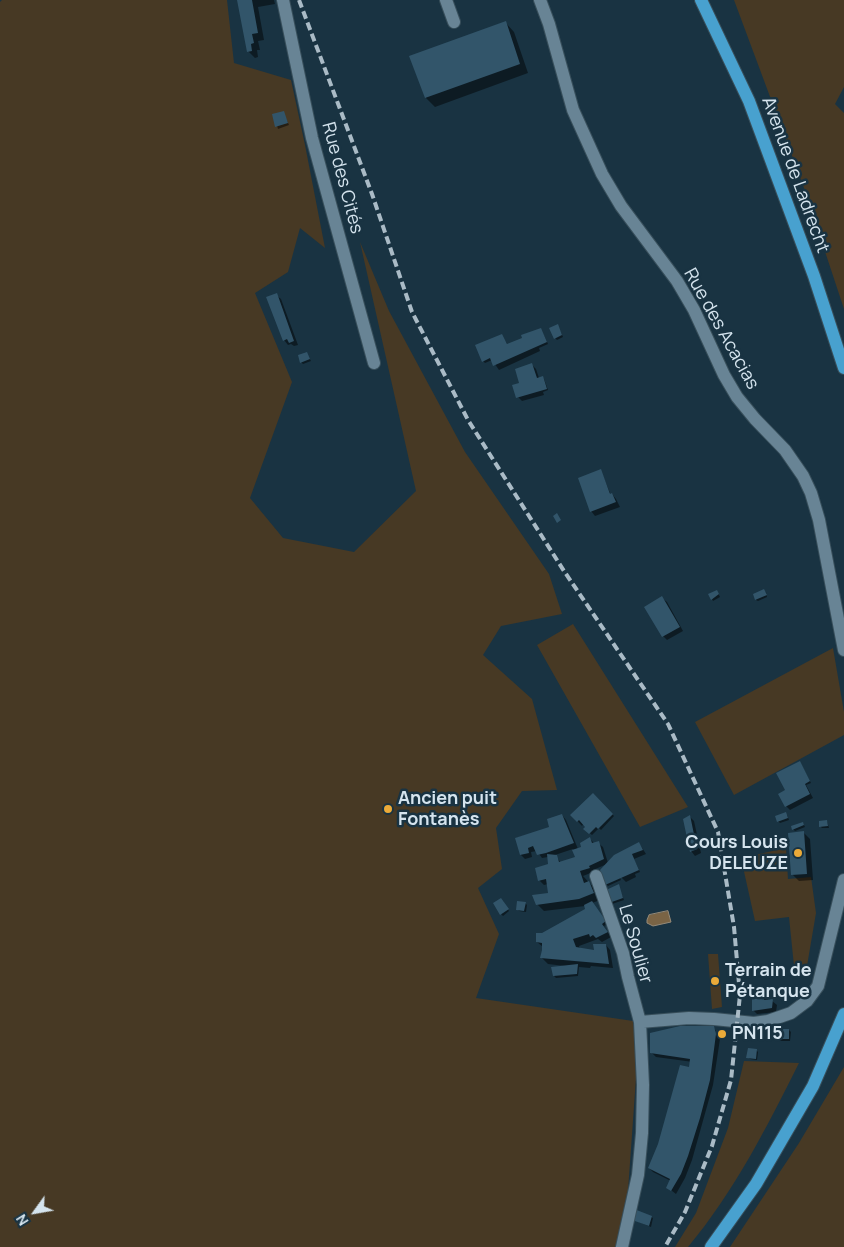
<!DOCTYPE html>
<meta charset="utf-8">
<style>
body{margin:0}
#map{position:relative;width:844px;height:1247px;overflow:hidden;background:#193342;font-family:Manrope,sans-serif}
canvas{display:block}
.north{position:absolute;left:10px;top:1187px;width:50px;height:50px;-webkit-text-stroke:4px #193342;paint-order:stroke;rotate:238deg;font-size:14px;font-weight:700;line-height:20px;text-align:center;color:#d5e4ee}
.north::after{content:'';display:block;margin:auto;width:18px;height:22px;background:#d5e4ee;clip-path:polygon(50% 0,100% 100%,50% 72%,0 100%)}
</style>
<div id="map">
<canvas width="844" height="1247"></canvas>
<div class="north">N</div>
</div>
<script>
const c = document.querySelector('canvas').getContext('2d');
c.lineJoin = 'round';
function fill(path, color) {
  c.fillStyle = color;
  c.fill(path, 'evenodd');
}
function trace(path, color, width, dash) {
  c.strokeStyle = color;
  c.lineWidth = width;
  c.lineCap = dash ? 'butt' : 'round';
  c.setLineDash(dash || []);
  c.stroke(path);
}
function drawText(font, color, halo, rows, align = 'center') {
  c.font = font + ' Manrope,sans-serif';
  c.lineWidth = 5;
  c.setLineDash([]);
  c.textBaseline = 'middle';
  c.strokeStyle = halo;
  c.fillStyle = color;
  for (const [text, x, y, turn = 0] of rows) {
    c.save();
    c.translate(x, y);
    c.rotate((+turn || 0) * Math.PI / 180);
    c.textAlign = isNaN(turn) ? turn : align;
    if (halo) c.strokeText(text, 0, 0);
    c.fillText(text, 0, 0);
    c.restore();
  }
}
const green = new Path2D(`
 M 2,0 L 227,0 L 234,63 L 291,80 L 305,145 L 325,248 L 300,228 L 288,272 L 255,293 L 292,382 L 250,498 L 283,538 L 354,552 L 416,491 L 360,242 L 389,311 L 465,452 L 549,574 L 562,614 L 501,626 L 483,655 L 532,699 L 557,790 L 522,791 L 496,828 L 502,869 L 478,888 L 499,934 L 476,998 L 640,1022 L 624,1247 L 0,1247 L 0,2 Z
 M 734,0 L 844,0 L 844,87 L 835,104 L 844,113 L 844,309 L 804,188 Z
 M 573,624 L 688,807 L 640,827 L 537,645 Z
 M 833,648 L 844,712 L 844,735 L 734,795 L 695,722 Z
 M 786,848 L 788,879 L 811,877 L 816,913 L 807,966 L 794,966 L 789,917 L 755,921 L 741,858 Z
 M 708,954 L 718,954 L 722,1007 L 712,1009 Z
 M 744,1061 L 799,1063 C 767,1127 734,1192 688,1247 L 675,1247 L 696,1213 L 728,1128 Z
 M 844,1067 L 844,1247 L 730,1247 L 799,1143 Z`);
const water = new Path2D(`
 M 668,911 L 671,922 L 653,926 L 647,923 L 647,920 L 649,915 Z`);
const shadow = new Path2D(`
 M 238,0 L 274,0 L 275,4 L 258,7 L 264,40 L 258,41 L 260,50 L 257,50 L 258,57 L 255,58 L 248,51 Z
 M 505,22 L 514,32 L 528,73 L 435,107 L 426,98 L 410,57 Z
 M 283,112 L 289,125 L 278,129 L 274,115 Z
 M 276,295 L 281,299 L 298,345 L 294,346 L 291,344 L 288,345 L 284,340 Z
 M 558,326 L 563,337 L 557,340 L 555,338 Z
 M 542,331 L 548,344 L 539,348 L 540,351 L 499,370 L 492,360 L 485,363 L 483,361 L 501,335 L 508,345 Z
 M 307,354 L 311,361 L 303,364 L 301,362 Z
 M 532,365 L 536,369 L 539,378 L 542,377 L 544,379 L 548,390 L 543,392 L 544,395 L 522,401 L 518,397 L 520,384 Z
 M 601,471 L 610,493 L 608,493 L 608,496 L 612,494 L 616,499 L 620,507 L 595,516 L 591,511 Z
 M 766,592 L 767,597 L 758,601 L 756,600 L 754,595 Z
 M 718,593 L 720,597 L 713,601 L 712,599 Z
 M 662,598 L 667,602 L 683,631 L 667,640 L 663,636 Z
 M 801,764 L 811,783 L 806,785 L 813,798 L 790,810 L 786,806 Z
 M 593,795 L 614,816 L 601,830 L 599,828 L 592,835 L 585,829 L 587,827 L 584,823 L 582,826 L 572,815 Z
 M 562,815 L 566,820 L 578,849 L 582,848 L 590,839 L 595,844 L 598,843 L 603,847 L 608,863 L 639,843 L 646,854 L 634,859 L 640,872 L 635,874 L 636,877 L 626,882 L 619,875 L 621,880 L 608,886 L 606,884 L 607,864 L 593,870 L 593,872 L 583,876 L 595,889 L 600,900 L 592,903 L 607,924 L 604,926 L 611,937 L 602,942 L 598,939 L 579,946 L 580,949 L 595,951 L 606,945 L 610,950 L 613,968 L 591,966 L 590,968 L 579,967 L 578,976 L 556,978 L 554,976 L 565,966 L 548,964 L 541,957 L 543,947 L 537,942 L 542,934 L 586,910 L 585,906 L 544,911 L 537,904 L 549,894 L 548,884 L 544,885 L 539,880 L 549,865 L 548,857 L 542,858 L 537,851 L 531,852 L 532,857 L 525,859 L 521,855 L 516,838 L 550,828 ZM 573,849 L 578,862 L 561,863 L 555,855 Z
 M 787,815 L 789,820 L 780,823 L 778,821 Z
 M 690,817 L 694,821 L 701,853 L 695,856 L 691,851 Z
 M 827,821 L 829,828 L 822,828 L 820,826 Z
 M 803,823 L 805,827 L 795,831 L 793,829 Z
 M 803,832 L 810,839 L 813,880 L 799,881 L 792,874 Z
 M 618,886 L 624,900 L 612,904 L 611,903 Z
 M 503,901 L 509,911 L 503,916 L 501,914 Z
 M 525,903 L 527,905 L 526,912 L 519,911 L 517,909 Z
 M 763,994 L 768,999 L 768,1001 L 772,1001 L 777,1005 L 776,1012 L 757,1014 L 753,1010 Z
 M 713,1027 L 716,1031 L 714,1032 L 720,1039 L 713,1085 L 692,1160 L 685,1178 L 676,1194 L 667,1187 L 671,1181 L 653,1172 L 649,1168 L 693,1062 L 656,1057 L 651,1052 Z
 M 789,1030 L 791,1032 L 790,1041 L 780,1041 L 778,1039 Z
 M 756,1050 L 758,1052 L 757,1060 L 750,1059 L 748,1057 Z
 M 651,1217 L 653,1218 L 651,1227 L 634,1220 Z`);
const building = new Path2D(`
 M 237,0 L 252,0 L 258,33 L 252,34 L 254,43 L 251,44 L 252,51 L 247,52 Z
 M 506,21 L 520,64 L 425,98 L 409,56 Z
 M 284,111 L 288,123 L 275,127 L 272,114 Z
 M 277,293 L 294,341 L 289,343 L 287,339 L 283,341 L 266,297 Z
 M 558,324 L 562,335 L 554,339 L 549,328 Z
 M 541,328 L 547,342 L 493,366 L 490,358 L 482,362 L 475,345 L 502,334 L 507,344 L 522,338 L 521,335 Z
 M 307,352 L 310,359 L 300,363 L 298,355 Z
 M 532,363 L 537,378 L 543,376 L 547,389 L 516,398 L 512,385 L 519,383 L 515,369 Z
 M 601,469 L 610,494 L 612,493 L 616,502 L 590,512 L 578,478 Z
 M 557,513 L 561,520 L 557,523 L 553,516 Z
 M 764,589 L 767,595 L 755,600 L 753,594 Z
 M 717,590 L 719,594 L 711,600 L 708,594 Z
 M 662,596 L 680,627 L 662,637 L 644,607 Z
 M 800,761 L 810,781 L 805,784 L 810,794 L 785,807 L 778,794 L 785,790 L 776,773 Z
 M 593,793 L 613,814 L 598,829 L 596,827 L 589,834 L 583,829 L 585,827 L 579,820 L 577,822 L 570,815 Z
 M 786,812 L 788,818 L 777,822 L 775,816 Z
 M 562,814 L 574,843 L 546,853 L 537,855 L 533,846 L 528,848 L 529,853 L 520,855 L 515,838 L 549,827 L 547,819 Z
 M 690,815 L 697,849 L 690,852 L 683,819 Z
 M 827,820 L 828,826 L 819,827 L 819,821 Z
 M 803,822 L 804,825 L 792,830 L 791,826 Z
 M 804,831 L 807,874 L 791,875 L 788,833 Z
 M 590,837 L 592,843 L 599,841 L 604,859 L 589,866 L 590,868 L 580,871 L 584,883 L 589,881 L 594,893 L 579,899 L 536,905 L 532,895 L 548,893 L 546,879 L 538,881 L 535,868 L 548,864 L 547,854 L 557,855 L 559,862 L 575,857 L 572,850 L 581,847 L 580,843 Z
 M 639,842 L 643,850 L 632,854 L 639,870 L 605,885 L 600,870 L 614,855 Z
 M 619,884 L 623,898 L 609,903 L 606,890 Z
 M 501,898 L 509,909 L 500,915 L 493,903 Z
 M 517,901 L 526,902 L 524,911 L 516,910 Z
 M 592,901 L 606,921 L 602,924 L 608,932 L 596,938 L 593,935 L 590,937 L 589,934 L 573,939 L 576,947 L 594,950 L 593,944 L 606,944 L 609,964 L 540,958 L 542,950 L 542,943 L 536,942 L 536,933 L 542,933 L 585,909 L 584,905 Z
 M 578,964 L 577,974 L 553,976 L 551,967 Z
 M 752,993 L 764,993 L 764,1000 L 773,999 L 772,1008 L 752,1011 Z
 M 680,1026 L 714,1026 L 716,1034 L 710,1080 L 700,1118 L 688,1156 L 681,1174 L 671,1191 L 666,1188 L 670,1179 L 648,1168 L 658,1144 L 680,1065 L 689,1067 L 690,1059 L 650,1053 L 650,1033 Z
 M 777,1029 L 789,1029 L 789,1039 L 777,1039 Z
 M 748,1048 L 757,1049 L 756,1059 L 746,1058 Z
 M 634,1209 L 652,1216 L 649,1226 L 632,1220 Z`);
const minor = new Path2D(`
 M 283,0 L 312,138 L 374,363
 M 446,0 L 454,22
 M 540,0 L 549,24 L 573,110 L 602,174 L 621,206 L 677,281 L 694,310 L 724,375 L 737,397 L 755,419 L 785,450 L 803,476 L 811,493 L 819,520 L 844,650
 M 596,876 L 623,953 L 628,977 L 640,1022 L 643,1085 L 642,1133 L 638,1175 L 622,1247
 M 640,1022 L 689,1018 L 714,1019 L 754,1023 L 768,1021 L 791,1013 L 807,1001 L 818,986 L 844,880`);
const major = new Path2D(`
 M 701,0 L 749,101 L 814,276 L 844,368
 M 711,1247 L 756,1184 L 813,1086 L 844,1014`);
const rail = new Path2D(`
 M 299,0 L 372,194 L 412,312 L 468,420 L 564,571 L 668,724 L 718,832 L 734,927 L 740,995 L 731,1080 L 712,1146 L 685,1212 L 665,1247`);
const markers = [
 [388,809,5,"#ebaa39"],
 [798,853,5,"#ebaa39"],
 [715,981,5,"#ebaa39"],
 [722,1034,5,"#ebaa39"]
];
const streetNames = [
 ["Avenue de Ladrecht",795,175,70],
 ["Rue des Cités",342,178,75],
 ["Rue des Acacias",721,329,61],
 ["Le Soulier",635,944,74]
];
const poiNames = [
 ["Ancien puit",398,799],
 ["Fontanès",398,820],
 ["Cours Louis",788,843,"right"],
 ["DELEUZE",788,864,"right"],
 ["Terrain de",725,971],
 ["Pétanque",725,992],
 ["PN115",732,1034]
];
fill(green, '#473924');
fill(water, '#7a6445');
trace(water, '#958a78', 1);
fill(shadow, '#0007');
fill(building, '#32556a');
trace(minor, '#384f5b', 14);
trace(major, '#384f5b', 14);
trace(minor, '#688495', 12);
trace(major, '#48a1cf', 12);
trace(rail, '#aabbc6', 4, [8, 4]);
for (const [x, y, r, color] of markers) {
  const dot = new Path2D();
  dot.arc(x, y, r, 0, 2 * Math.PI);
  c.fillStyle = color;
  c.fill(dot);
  trace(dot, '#193342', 2);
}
drawText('18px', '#d5e4ee', '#193342', streetNames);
drawText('bold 18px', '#d5e4ee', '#193342', poiNames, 'left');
</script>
